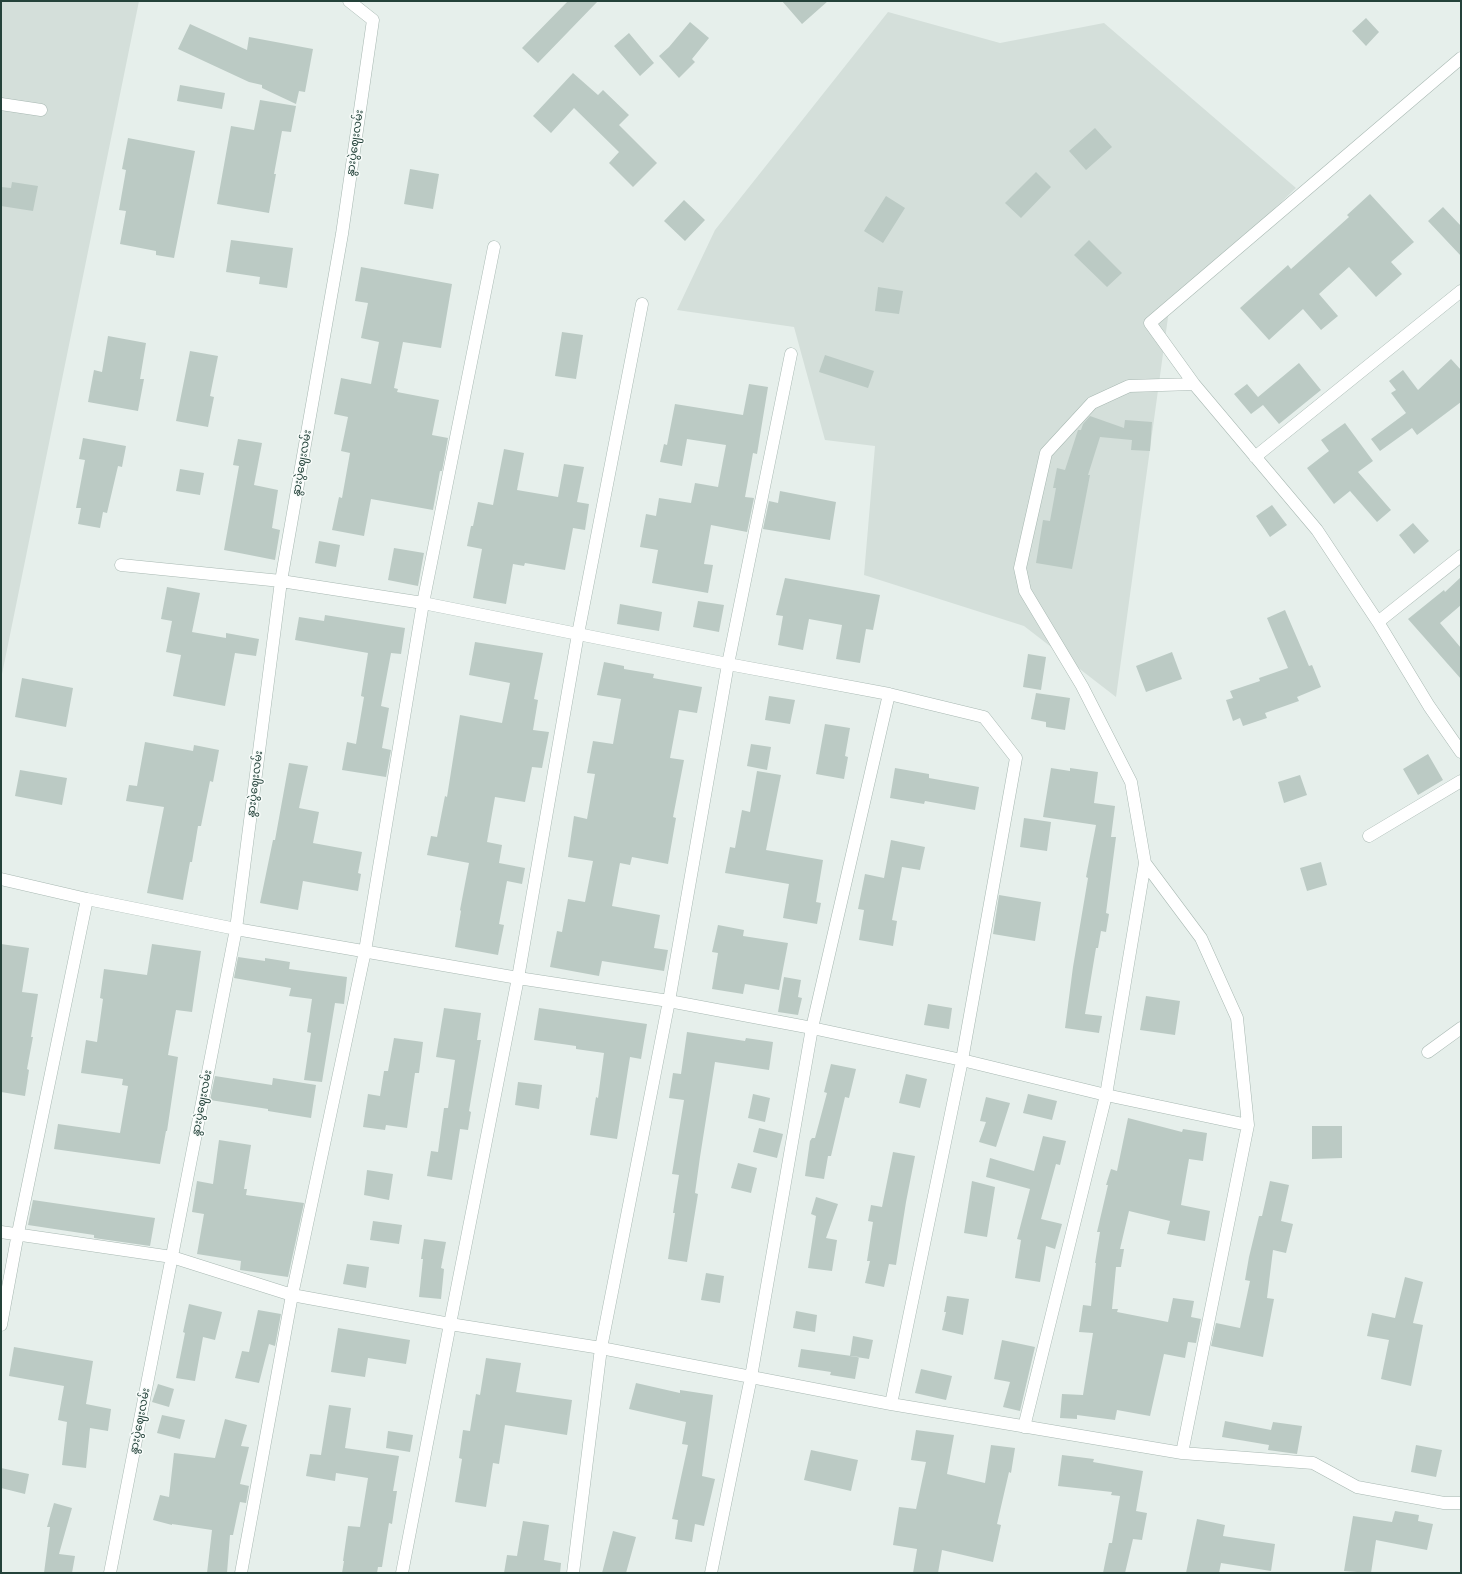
<!DOCTYPE html>
<meta charset="utf-8">
<style>
body{margin:0}
#map{position:relative;width:1462px;height:1574px;overflow:hidden;background:#e6efeb;font-family:"Noto Sans",sans-serif}
canvas{display:block}
.frame{position:absolute;inset:0;border:2px solid #24423a;pointer-events:none}
</style>
<div id="map">
<canvas width="1462" height="1574"></canvas>
<div class="frame"></div>
</div>
<script>
const c = document.querySelector('canvas').getContext('2d');
c.lineJoin = 'round';
function fill(path, color) {
  c.fillStyle = color;
  c.fill(path, 'evenodd');
}
function trace(path, color, width, dash) {
  c.strokeStyle = color;
  c.lineWidth = width;
  c.lineCap = dash ? 'butt' : 'round';
  c.setLineDash(dash || []);
  c.stroke(path);
}
function drawText(font, color, halo, rows, align = 'center') {
  c.font = font + ' "Noto Sans","Noto Sans Myanmar",sans-serif';
  c.lineWidth = 3;
  c.setLineDash([]);
  c.textBaseline = 'middle';
  c.strokeStyle = halo;
  c.fillStyle = color;
  for (const [text, x, y, turn = 0] of rows) {
    c.save();
    c.translate(x, y);
    c.rotate((+turn || 0) * Math.PI / 180);
    c.textAlign = isNaN(turn) ? turn : align;
    if (halo) c.strokeText(text, 0, 0);
    c.fillText(text, 0, 0);
    c.restore();
  }
}
const built = new Path2D(`
 M 1,1 L 139,1 L 1,679 Z
 M 888,12 L 1000,43 L 1104,23 L 1296,188 L 1169,310 L 1116,697 L 1024,626 L 864,575 L 875,446 L 825,440 L 794,327 L 677,310 L 715,230 Z`);
const building = new Path2D(`
 M 568,1 L 598,1 L 538,63 L 522,48 Z
 M 782,1 L 828,1 L 802,24 Z
 M 1366,18 L 1379,32 L 1366,46 L 1352,31 Z
 M 690,22 L 709,38 L 692,59 L 695,62 L 679,78 L 659,56 L 669,47 Z
 M 190,24 L 247,50 L 249,37 L 313,49 L 305,92 L 299,91 L 296,104 L 262,88 L 262,85 L 249,82 L 178,49 Z
 M 629,33 L 654,63 L 640,76 L 614,46 Z
 M 573,73 L 598,95 L 603,90 L 629,115 L 619,125 L 657,163 L 633,187 L 609,163 L 619,152 L 574,108 L 551,133 L 533,116 Z
 M 180,85 L 225,93 L 222,109 L 177,101 Z
 M 260,100 L 296,106 L 291,132 L 282,131 L 274,174 L 276,174 L 269,213 L 217,204 L 231,126 L 254,130 Z
 M 1095,128 L 1112,147 L 1086,170 L 1069,151 Z
 M 128,138 L 195,151 L 174,258 L 156,255 L 156,251 L 120,244 L 126,211 L 119,210 L 126,170 L 122,169 Z
 M 410,169 L 439,174 L 433,209 L 404,204 Z
 M 1036,172 L 1051,187 L 1021,218 L 1005,203 Z
 M 12,182 L 38,186 L 33,211 L 1,206 L 1,187 L 11,188 Z
 M 1370,194 L 1414,242 L 1391,262 L 1402,274 L 1376,297 L 1349,267 L 1319,294 L 1338,316 L 1321,330 L 1303,309 L 1269,340 L 1240,308 L 1288,265 L 1291,269 L 1349,217 L 1347,215 Z
 M 886,196 L 905,208 L 883,243 L 864,231 Z
 M 684,200 L 705,220 L 685,241 L 664,221 Z
 M 1443,207 L 1461,226 L 1461,256 L 1428,221 Z
 M 231,240 L 293,248 L 287,288 L 259,284 L 260,277 L 226,272 Z
 M 1089,240 L 1122,273 L 1107,287 L 1074,255 Z
 M 361,267 L 452,284 L 441,348 L 403,342 L 394,388 L 398,389 L 397,392 L 439,400 L 432,435 L 448,438 L 442,471 L 440,471 L 433,510 L 371,499 L 364,536 L 332,530 L 339,497 L 342,498 L 350,453 L 341,451 L 348,417 L 334,414 L 341,378 L 371,384 L 379,342 L 361,338 L 368,303 L 355,301 Z
 M 878,287 L 903,291 L 899,314 L 875,311 Z
 M 562,332 L 583,335 L 576,379 L 555,376 Z
 M 108,336 L 146,343 L 140,379 L 144,379 L 138,411 L 88,402 L 94,370 L 102,372 Z
 M 190,351 L 218,356 L 210,396 L 214,397 L 208,427 L 176,421 Z
 M 825,355 L 874,371 L 868,388 L 819,372 Z
 M 1451,359 L 1461,370 L 1461,402 L 1417,435 L 1412,428 L 1380,451 L 1371,439 L 1406,413 L 1391,393 L 1396,390 L 1389,381 L 1403,370 L 1418,390 Z
 M 1299,363 L 1321,390 L 1279,424 L 1263,405 L 1251,414 L 1234,394 L 1247,384 L 1258,397 Z
 M 749,384 L 768,387 L 757,454 L 753,453 L 745,497 L 754,498 L 747,532 L 711,525 L 704,564 L 713,565 L 708,593 L 652,583 L 658,550 L 640,547 L 646,514 L 656,516 L 659,498 L 691,503 L 695,483 L 718,487 L 726,445 L 687,439 L 682,466 L 660,462 L 664,444 L 667,445 L 675,404 L 743,415 Z
 M 1090,416 L 1124,428 L 1125,420 L 1152,422 L 1150,451 L 1131,450 L 1132,440 L 1100,437 L 1088,475 L 1090,475 L 1072,569 L 1036,563 L 1043,520 L 1050,521 L 1056,488 L 1053,488 L 1057,468 L 1065,470 L 1078,430 L 1081,430 L 1083,424 Z
 M 1345,423 L 1373,461 L 1358,472 L 1391,510 L 1377,522 L 1350,491 L 1334,504 L 1307,468 L 1329,451 L 1321,440 Z
 M 83,438 L 126,446 L 122,467 L 118,466 L 107,513 L 103,512 L 100,528 L 78,524 L 81,508 L 76,508 L 85,460 L 79,459 Z
 M 238,439 L 262,443 L 254,485 L 278,490 L 272,528 L 280,530 L 275,560 L 224,550 L 239,466 L 233,465 Z
 M 504,449 L 524,453 L 517,490 L 558,497 L 564,464 L 584,467 L 577,502 L 589,504 L 585,530 L 573,528 L 565,570 L 525,563 L 524,566 L 513,564 L 506,604 L 473,598 L 482,549 L 467,546 L 471,526 L 473,526 L 478,502 L 493,505 Z
 M 180,469 L 204,473 L 200,495 L 176,491 Z
 M 780,491 L 836,502 L 830,540 L 763,529 L 769,501 L 778,503 Z
 M 1272,505 L 1287,525 L 1270,537 L 1256,516 Z
 M 1413,523 L 1429,541 L 1414,554 L 1399,535 Z
 M 319,541 L 340,545 L 336,567 L 315,563 Z
 M 394,548 L 424,553 L 418,586 L 388,580 Z
 M 1461,577 L 1461,605 L 1440,623 L 1461,648 L 1461,679 L 1408,619 L 1444,590 L 1445,592 Z
 M 785,578 L 880,595 L 873,630 L 866,629 L 860,663 L 836,659 L 842,625 L 809,619 L 803,650 L 778,645 L 783,616 L 776,615 Z
 M 167,587 L 200,593 L 192,632 L 226,638 L 226,633 L 259,639 L 256,656 L 235,653 L 225,706 L 173,696 L 181,655 L 166,652 L 172,621 L 161,619 Z
 M 698,601 L 724,605 L 719,632 L 693,627 Z
 M 620,604 L 662,612 L 659,631 L 617,624 Z
 M 1285,610 L 1309,666 L 1312,665 L 1321,687 L 1297,697 L 1299,701 L 1265,713 L 1267,718 L 1243,726 L 1240,718 L 1233,721 L 1226,700 L 1233,698 L 1230,691 L 1260,681 L 1259,678 L 1288,668 L 1267,618 Z
 M 325,615 L 405,628 L 401,654 L 391,653 L 381,706 L 389,708 L 382,748 L 391,750 L 386,777 L 342,770 L 347,742 L 356,744 L 364,697 L 361,696 L 368,653 L 295,640 L 299,617 L 324,621 Z
 M 475,642 L 543,653 L 534,699 L 538,700 L 533,730 L 549,732 L 542,768 L 532,767 L 525,802 L 495,797 L 487,842 L 502,845 L 499,863 L 525,868 L 522,884 L 507,881 L 499,924 L 504,925 L 498,955 L 455,947 L 461,911 L 460,910 L 469,863 L 427,855 L 431,836 L 437,837 L 445,796 L 447,797 L 460,715 L 502,723 L 510,683 L 469,675 Z
 M 1172,652 L 1182,679 L 1146,692 L 1136,666 Z
 M 1028,654 L 1046,657 L 1041,690 L 1023,687 Z
 M 604,662 L 624,666 L 624,669 L 654,674 L 653,678 L 702,687 L 697,713 L 679,710 L 670,758 L 684,760 L 673,817 L 676,818 L 668,864 L 632,857 L 630,865 L 620,863 L 612,906 L 660,915 L 654,948 L 668,950 L 664,971 L 602,961 L 599,976 L 550,967 L 557,931 L 562,932 L 568,899 L 585,902 L 593,861 L 568,857 L 574,816 L 587,819 L 595,774 L 587,773 L 593,741 L 613,744 L 621,699 L 597,695 Z
 M 22,678 L 73,688 L 66,727 L 15,717 Z
 M 1036,693 L 1070,698 L 1065,730 L 1046,727 L 1046,722 L 1031,719 Z
 M 769,696 L 795,700 L 790,724 L 765,720 Z
 M 825,724 L 850,728 L 845,756 L 848,757 L 844,779 L 816,774 Z
 M 145,742 L 193,751 L 194,745 L 219,750 L 213,782 L 210,781 L 201,826 L 198,826 L 192,862 L 190,862 L 183,900 L 147,893 L 164,807 L 126,801 L 129,785 L 137,786 Z
 M 751,744 L 771,747 L 767,770 L 747,766 Z
 M 1428,754 L 1443,780 L 1418,795 L 1403,769 Z
 M 289,763 L 308,766 L 299,808 L 319,812 L 313,843 L 362,852 L 358,873 L 361,874 L 358,891 L 303,881 L 298,910 L 260,903 L 273,840 L 275,840 Z
 M 895,768 L 929,774 L 929,778 L 979,787 L 975,810 L 925,801 L 924,804 L 890,798 Z
 M 1051,768 L 1070,771 L 1070,768 L 1098,772 L 1094,803 L 1115,806 L 1111,837 L 1116,837 L 1106,913 L 1109,914 L 1106,932 L 1101,931 L 1098,948 L 1096,948 L 1085,1014 L 1102,1016 L 1099,1033 L 1065,1028 L 1073,967 L 1088,878 L 1086,877 L 1096,825 L 1043,817 Z
 M 20,770 L 67,778 L 62,805 L 15,796 Z
 M 757,771 L 781,775 L 766,850 L 823,860 L 816,902 L 821,903 L 817,924 L 783,918 L 789,884 L 725,873 L 730,847 L 735,848 L 742,810 L 750,812 Z
 M 1300,775 L 1307,795 L 1284,803 L 1278,782 Z
 M 1024,818 L 1051,822 L 1047,851 L 1020,847 Z
 M 891,840 L 925,847 L 920,870 L 902,867 L 892,920 L 897,921 L 893,946 L 859,940 L 864,910 L 858,909 L 865,874 L 884,878 Z
 M 1321,862 L 1327,885 L 1307,891 L 1300,868 Z
 M 999,895 L 1041,902 L 1035,941 L 993,934 Z
 M 718,925 L 744,930 L 743,936 L 788,943 L 779,990 L 745,984 L 743,994 L 712,989 L 718,953 L 712,952 Z
 M 1,944 L 29,948 L 22,992 L 38,994 L 31,1037 L 33,1037 L 27,1069 L 29,1070 L 25,1096 L 1,1092 Z
 M 152,944 L 201,951 L 192,1012 L 176,1010 L 168,1055 L 178,1057 L 167,1131 L 166,1131 L 160,1164 L 54,1149 L 58,1124 L 120,1133 L 128,1086 L 122,1085 L 123,1079 L 81,1073 L 86,1040 L 97,1042 L 103,999 L 100,998 L 104,969 L 147,975 Z
 M 238,957 L 265,961 L 265,958 L 290,962 L 289,969 L 347,977 L 344,1004 L 335,1003 L 322,1082 L 304,1080 L 311,1033 L 307,1032 L 312,999 L 289,996 L 291,988 L 234,978 Z
 M 784,977 L 801,980 L 798,997 L 802,998 L 798,1015 L 778,1012 Z
 M 1146,996 L 1180,1001 L 1175,1035 L 1140,1030 Z
 M 928,1004 L 952,1008 L 949,1029 L 924,1025 Z
 M 444,1008 L 481,1013 L 477,1040 L 481,1040 L 469,1111 L 471,1112 L 468,1130 L 460,1129 L 452,1180 L 427,1176 L 431,1151 L 438,1152 L 444,1108 L 448,1108 L 455,1060 L 436,1057 Z
 M 539,1008 L 647,1024 L 641,1059 L 630,1057 L 617,1139 L 590,1135 L 596,1097 L 598,1098 L 604,1053 L 576,1049 L 576,1046 L 534,1040 Z
 M 687,1032 L 745,1041 L 746,1038 L 773,1042 L 769,1070 L 715,1062 L 700,1157 L 695,1193 L 698,1194 L 687,1262 L 668,1259 L 675,1213 L 673,1213 L 679,1175 L 672,1174 L 684,1100 L 669,1098 L 673,1073 L 681,1074 Z
 M 394,1038 L 423,1042 L 419,1073 L 415,1073 L 407,1128 L 386,1125 L 385,1130 L 363,1127 L 368,1094 L 380,1096 L 384,1071 L 388,1071 Z
 M 831,1064 L 856,1069 L 849,1098 L 845,1097 L 831,1156 L 828,1156 L 824,1179 L 805,1176 L 810,1141 L 812,1138 L 815,1138 L 827,1093 L 824,1092 Z
 M 906,1074 L 927,1079 L 920,1108 L 899,1103 Z
 M 215,1076 L 272,1085 L 273,1078 L 316,1085 L 311,1118 L 268,1111 L 268,1109 L 210,1100 Z
 M 518,1082 L 542,1085 L 539,1109 L 515,1105 Z
 M 753,1094 L 770,1098 L 765,1122 L 748,1118 Z
 M 1028,1094 L 1057,1101 L 1052,1120 L 1023,1113 Z
 M 986,1097 L 1010,1103 L 996,1147 L 979,1142 L 986,1122 L 980,1121 Z
 M 1128,1118 L 1182,1132 L 1183,1129 L 1207,1133 L 1203,1161 L 1189,1159 L 1181,1205 L 1210,1211 L 1205,1241 L 1167,1234 L 1170,1221 L 1129,1211 L 1120,1249 L 1124,1249 L 1121,1267 L 1116,1267 L 1112,1309 L 1118,1309 L 1117,1312 L 1168,1322 L 1173,1298 L 1194,1301 L 1191,1317 L 1201,1319 L 1196,1343 L 1188,1342 L 1185,1358 L 1164,1354 L 1150,1416 L 1117,1410 L 1115,1420 L 1077,1415 L 1077,1419 L 1060,1418 L 1062,1394 L 1083,1395 L 1093,1333 L 1079,1332 L 1083,1305 L 1091,1306 L 1096,1263 L 1095,1263 L 1100,1232 L 1097,1232 L 1108,1185 L 1106,1185 L 1111,1169 L 1117,1171 Z
 M 1312,1126 L 1342,1126 L 1342,1158 L 1312,1159 Z
 M 759,1128 L 783,1134 L 777,1158 L 753,1152 Z
 M 1043,1136 L 1066,1141 L 1060,1165 L 1056,1164 L 1041,1219 L 1062,1224 L 1055,1249 L 1046,1246 L 1040,1282 L 1015,1278 L 1021,1240 L 1017,1239 L 1030,1189 L 986,1177 L 990,1158 L 1034,1171 Z
 M 219,1140 L 251,1145 L 244,1189 L 247,1189 L 246,1195 L 304,1203 L 288,1277 L 240,1270 L 241,1261 L 197,1254 L 204,1214 L 192,1212 L 197,1181 L 213,1184 Z
 M 893,1152 L 915,1156 L 906,1202 L 896,1265 L 889,1264 L 884,1287 L 865,1283 L 870,1261 L 867,1261 L 873,1222 L 868,1221 L 871,1205 L 882,1207 Z
 M 738,1163 L 757,1168 L 751,1193 L 731,1188 Z
 M 367,1170 L 393,1174 L 389,1200 L 364,1195 Z
 M 972,1181 L 995,1187 L 987,1237 L 964,1233 Z
 M 1270,1181 L 1289,1185 L 1281,1221 L 1293,1224 L 1286,1253 L 1273,1250 L 1267,1298 L 1274,1299 L 1263,1357 L 1211,1346 L 1216,1323 L 1240,1328 L 1250,1281 L 1245,1280 L 1249,1257 L 1259,1216 L 1262,1216 Z
 M 816,1197 L 838,1204 L 826,1238 L 837,1240 L 832,1271 L 808,1268 L 816,1216 L 811,1214 Z
 M 33,1200 L 155,1218 L 150,1246 L 94,1238 L 94,1235 L 28,1225 Z
 M 373,1221 L 402,1225 L 399,1244 L 370,1240 Z
 M 424,1239 L 446,1242 L 441,1268 L 444,1269 L 441,1299 L 419,1297 L 423,1259 L 421,1259 Z
 M 347,1264 L 369,1267 L 366,1288 L 343,1284 Z
 M 706,1273 L 724,1276 L 720,1303 L 701,1300 Z
 M 1405,1277 L 1423,1282 L 1413,1323 L 1423,1325 L 1411,1386 L 1381,1379 L 1389,1340 L 1367,1336 L 1372,1313 L 1395,1318 Z
 M 947,1296 L 969,1299 L 963,1335 L 942,1330 L 946,1312 L 944,1312 Z
 M 189,1304 L 222,1312 L 215,1340 L 203,1337 L 195,1381 L 176,1378 L 185,1333 L 183,1332 Z
 M 258,1310 L 281,1314 L 275,1346 L 269,1344 L 259,1383 L 235,1378 L 242,1351 L 249,1352 Z
 M 796,1311 L 817,1315 L 815,1332 L 793,1328 Z
 M 338,1328 L 410,1340 L 406,1364 L 368,1358 L 365,1377 L 331,1372 Z
 M 853,1336 L 873,1340 L 869,1359 L 850,1356 Z
 M 1002,1340 L 1035,1347 L 1020,1411 L 1003,1407 L 1010,1382 L 994,1379 Z
 M 14,1347 L 93,1361 L 86,1404 L 111,1409 L 108,1431 L 90,1428 L 86,1468 L 62,1465 L 67,1422 L 58,1420 L 64,1386 L 9,1376 Z
 M 801,1349 L 859,1357 L 855,1379 L 830,1375 L 831,1372 L 798,1367 Z
 M 486,1358 L 521,1363 L 516,1392 L 572,1400 L 567,1435 L 505,1425 L 499,1464 L 493,1463 L 486,1507 L 455,1502 L 462,1459 L 459,1458 L 463,1430 L 470,1431 L 476,1394 L 480,1395 Z
 M 921,1369 L 952,1376 L 946,1400 L 915,1393 Z
 M 636,1383 L 680,1393 L 680,1390 L 713,1395 L 702,1476 L 715,1479 L 704,1526 L 695,1524 L 692,1542 L 675,1539 L 678,1520 L 672,1519 L 688,1445 L 682,1444 L 686,1422 L 629,1409 Z
 M 158,1384 L 174,1389 L 169,1407 L 152,1402 Z
 M 329,1405 L 351,1408 L 345,1448 L 399,1456 L 393,1491 L 397,1491 L 392,1524 L 389,1523 L 382,1567 L 378,1567 L 377,1573 L 342,1573 L 344,1561 L 343,1561 L 348,1526 L 360,1527 L 368,1478 L 336,1473 L 335,1481 L 306,1476 L 310,1454 L 321,1455 Z
 M 162,1415 L 185,1420 L 180,1439 L 157,1433 Z
 M 225,1419 L 247,1425 L 241,1446 L 249,1447 L 240,1484 L 249,1486 L 246,1503 L 240,1502 L 233,1535 L 230,1535 L 227,1573 L 207,1573 L 212,1530 L 172,1524 L 172,1525 L 153,1520 L 160,1495 L 169,1497 L 174,1453 L 215,1458 Z
 M 1225,1421 L 1271,1430 L 1273,1422 L 1302,1426 L 1297,1454 L 1268,1450 L 1269,1445 L 1222,1437 Z
 M 916,1430 L 954,1435 L 947,1474 L 985,1483 L 991,1445 L 1015,1448 L 1011,1473 L 1009,1472 L 997,1524 L 1001,1525 L 993,1562 L 942,1550 L 938,1573 L 913,1573 L 917,1549 L 893,1545 L 899,1507 L 916,1509 L 926,1462 L 911,1460 Z
 M 388,1431 L 413,1435 L 410,1452 L 386,1448 Z
 M 1416,1445 L 1442,1450 L 1436,1477 L 1411,1472 Z
 M 811,1450 L 858,1460 L 851,1491 L 804,1480 Z
 M 1062,1455 L 1094,1459 L 1093,1462 L 1143,1471 L 1136,1511 L 1147,1513 L 1142,1540 L 1133,1539 L 1125,1573 L 1103,1573 L 1109,1543 L 1112,1543 L 1120,1496 L 1111,1495 L 1112,1492 L 1058,1486 Z
 M 1,1468 L 29,1474 L 25,1494 L 1,1488 Z
 M 54,1503 L 72,1508 L 59,1554 L 75,1556 L 72,1573 L 44,1573 L 50,1527 L 47,1527 Z
 M 1395,1511 L 1419,1515 L 1418,1521 L 1433,1524 L 1427,1550 L 1376,1540 L 1371,1573 L 1344,1571 L 1353,1516 L 1392,1522 Z
 M 1197,1519 L 1225,1525 L 1223,1536 L 1275,1544 L 1271,1571 L 1221,1563 L 1219,1573 L 1186,1573 Z
 M 523,1521 L 549,1525 L 544,1560 L 561,1563 L 560,1573 L 504,1573 L 507,1555 L 517,1556 Z
 M 613,1531 L 636,1537 L 626,1573 L 602,1573 Z`);
const minor = new Path2D(`
 M 1,104 L 41,110
 M 1194,384 L 1150,323 L 1461,58
 M 1255,457 L 1461,291
 M 121,565 L 281,581 L 423,603 L 728,664 L 889,694
 M 1378,622 L 1461,556
 M 1369,836 L 1461,781
 M 1145,863 L 1201,938 L 1237,1018 L 1248,1125 L 1182,1453
 M 1,879 L 87,899 L 236,929 L 518,978 L 669,1001 L 812,1028 L 962,1060 L 1106,1095 L 1248,1125
 M 1428,1052 L 1461,1028
 M 1,1232 L 172,1257 L 292,1295 L 450,1324 L 601,1348 L 891,1404 L 1182,1453 L 1313,1463 L 1357,1487 L 1444,1503 L 1461,1503
 M 1,1325 L 18,1233 L 87,899
 M 1024,1427 L 1106,1095 L 1145,863 L 1131,782 L 1082,686 L 1025,591 L 1020,568 L 1046,453 L 1092,403 L 1129,386 L 1194,384 L 1317,530 L 1378,622 L 1429,706 L 1461,752
 M 110,1573 L 236,929 L 281,581 L 342,234 L 373,20 L 349,1
 M 241,1573 L 292,1295 L 365,951 L 423,603 L 494,247
 M 402,1573 L 450,1324 L 518,978 L 578,634 L 642,304
 M 573,1573 L 601,1348 L 669,1001 L 728,664 L 791,354
 M 711,1573 L 751,1377 L 812,1028 L 889,694 L 984,717 L 1016,758 L 962,1060 L 891,1404`);
const streetNames = [
 ["နွားပွဲဈေးလမ်း",355,143,-82],
 ["နွားပွဲဈေးလမ်း",302,463,-80],
 ["နွားပွဲဈေးလမ်း",255,784,-83],
 ["နွားပွဲဈေးလမ်း",202,1103,-79],
 ["နွားပွဲဈေးလမ်း",140,1421,-79]
];
fill(built, '#d4dfda');
fill(building, '#bbcac4');
trace(minor, '#a8b8b2', 13);
trace(minor, '#fff', 12);
drawText('11px', '#24423a', '#f7fbf9', streetNames);
</script>
